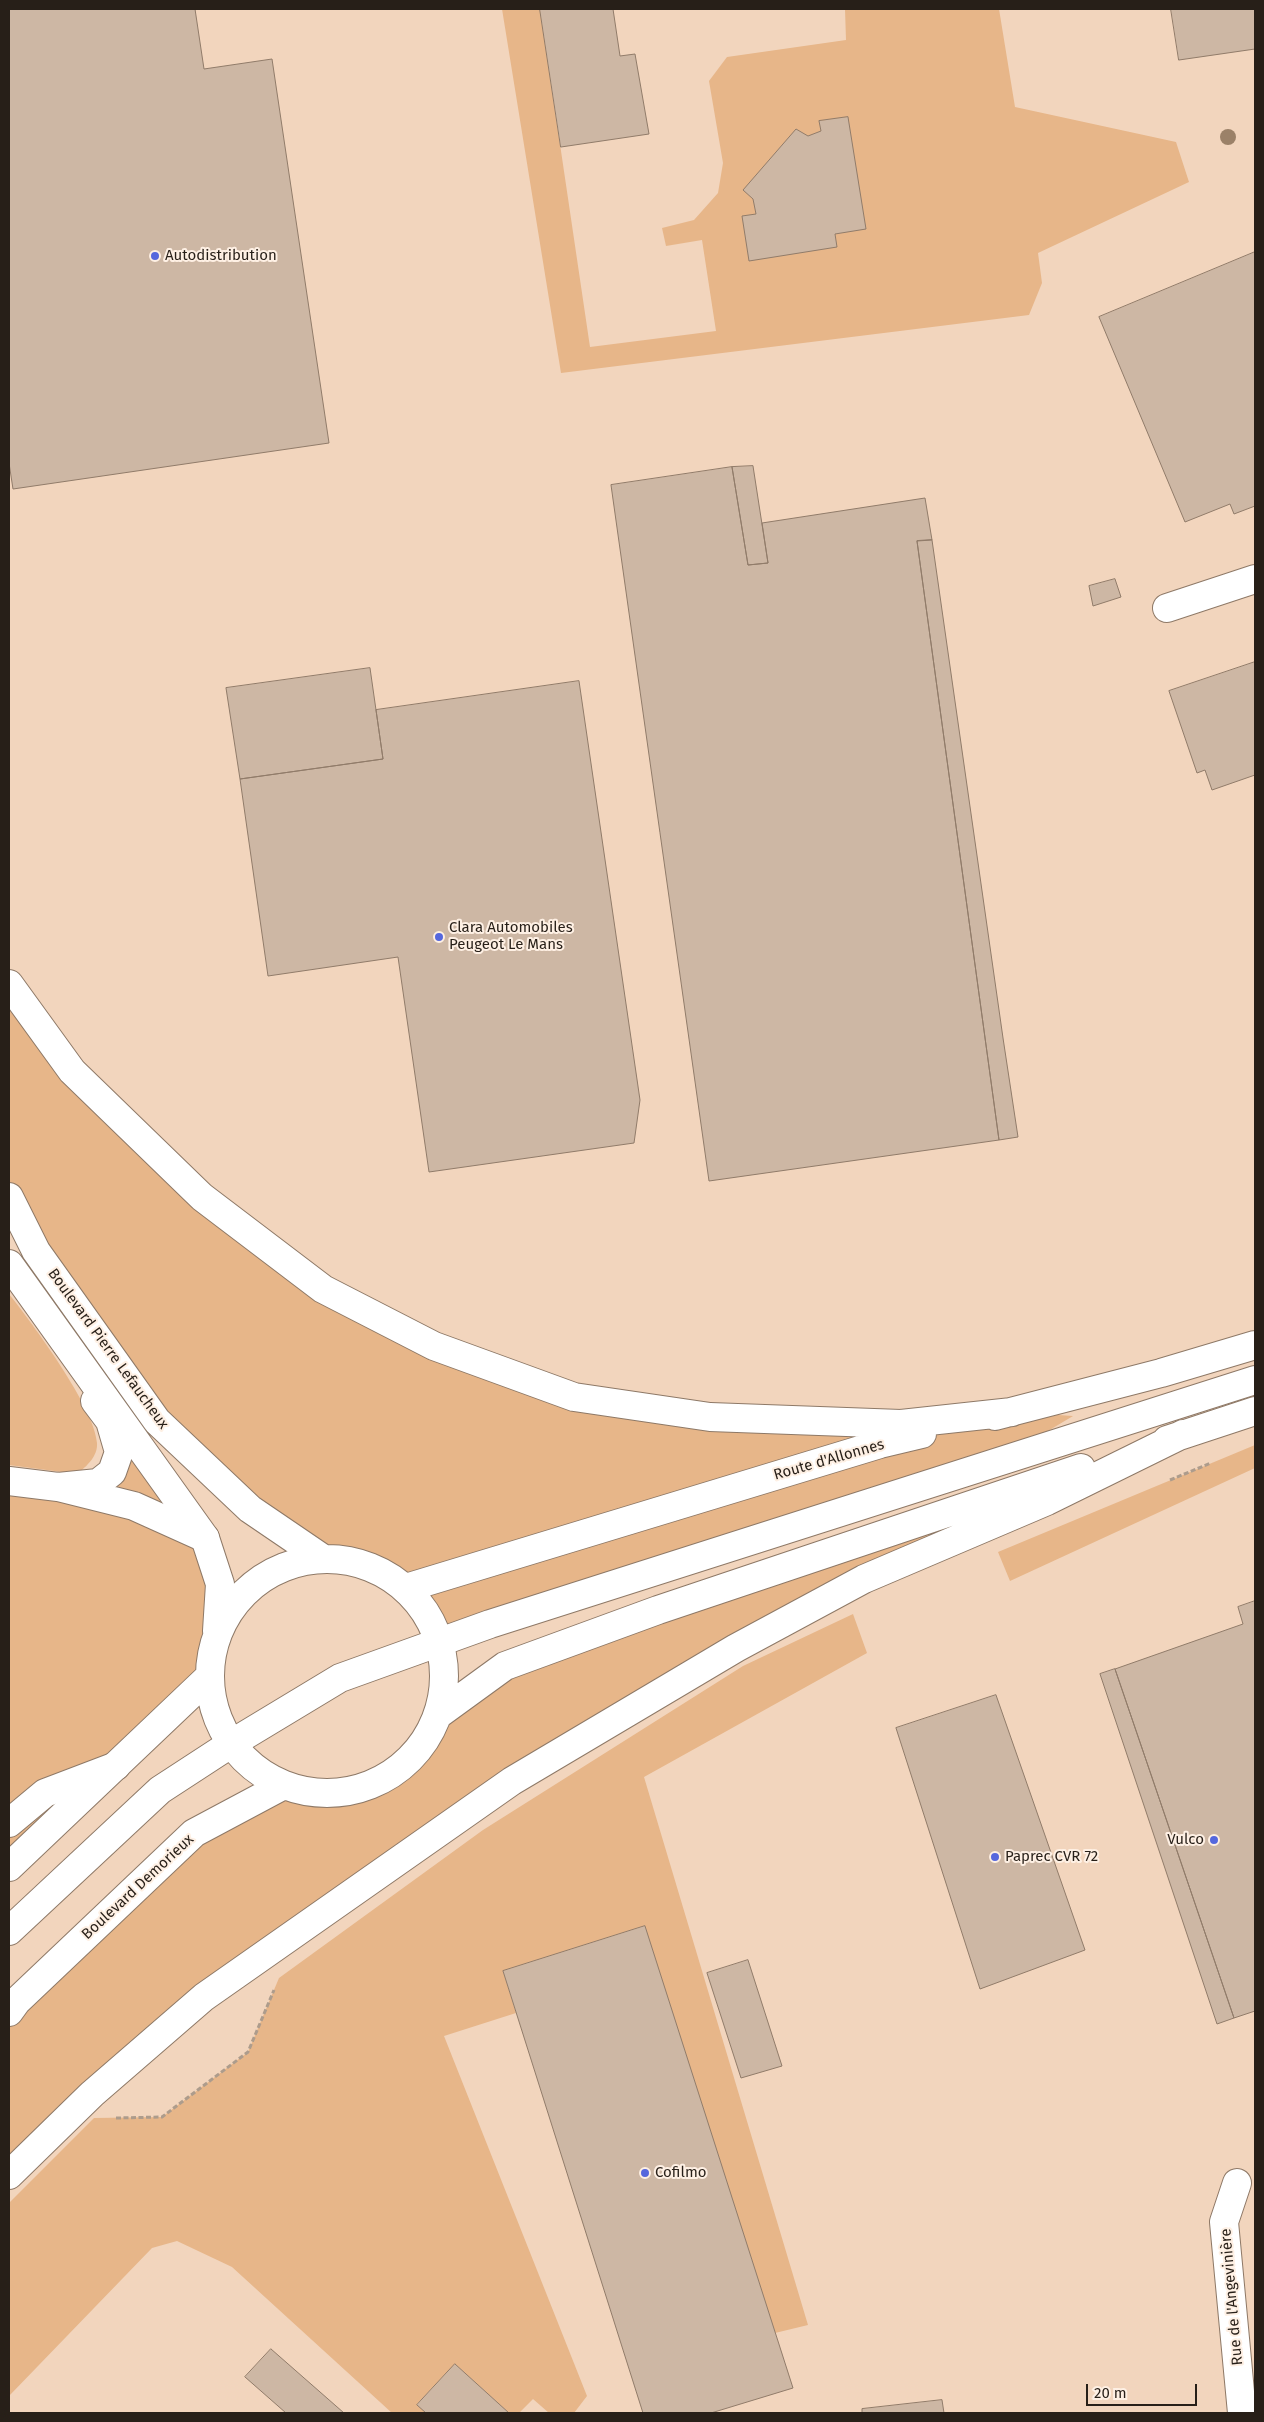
<!DOCTYPE html>
<meta charset="utf-8">
<style>
body{margin:0}
#map{position:relative;width:1264px;height:2422px;overflow:hidden;background:#f8e1cd;font-family:"Fira Sans",sans-serif}
canvas{display:block}
.frame{position:absolute;inset:0;border:10px solid #271f18;pointer-events:none}
.scale{position:absolute;left:1086px;top:2384px;width:111px;height:22px;box-sizing:border-box;border:2px solid #271f18;border-top:0;padding-left:6px;font-size:15px;line-height:18px;white-space:nowrap;color:#271f18;-webkit-text-stroke:4px #fef0e4;paint-order:stroke}
</style>
<div id="map">
<canvas width="1264" height="2422"></canvas>
<div class="frame"></div>
<div class="scale">20 m</div>
</div>
<script>
const c = document.querySelector('canvas').getContext('2d');
c.lineJoin = 'round';
function fill(path, color) {
  c.fillStyle = color;
  c.fill(path, 'evenodd');
}
function trace(path, color, width, dash) {
  c.strokeStyle = color;
  c.lineWidth = width;
  c.lineCap = dash ? 'butt' : 'round';
  c.setLineDash(dash || []);
  c.stroke(path);
}
function drawText(font, color, halo, rows, align = 'center') {
  c.font = font + ' "Fira Sans",sans-serif';
  c.lineWidth = 4;
  c.setLineDash([]);
  c.textBaseline = 'middle';
  c.strokeStyle = halo;
  c.fillStyle = color;
  for (const [text, x, y, turn = 0] of rows) {
    c.save();
    c.translate(x, y);
    c.rotate((+turn || 0) * Math.PI / 180);
    c.textAlign = isNaN(turn) ? turn : align;
    if (halo) c.strokeText(text, 0, 0);
    c.fillText(text, 0, 0);
    c.restore();
  }
}
const built = new Path2D(`
 M 9,9 L 1255,9 L 1255,2413 L 9,2413 Z`);
const green = new Path2D(`
 M 502,9 L 540,9 L 590,347 L 716,331 L 702,240 L 666,246 L 662,228 L 694,220 L 718,193 L 723,163 L 709,81 L 727,57 L 846,40 L 845,9 L 999,9 L 1015,107 L 1176,142 L 1189,182 L 1038,253 L 1042,283 L 1029,315 L 561,373 Z
 M 9,984 L 72,1071 L 323,1289 L 574,1397 L 710,1417 L 1012,1412 L 1073,1416 L 996,1462 L 440,1640 C 435,1631 432,1621 426,1613 C 405,1576 362,1560 322,1558 L 157,1421 L 9,1197 Z
 M 9,1294 C 32,1323 95,1408 97,1443 C 98,1456 87,1466 77,1474 L 9,1465 Z
 M 110,1421 L 205,1538 L 217,1632 L 209,1677 L 9,1867 L 9,1481 L 112,1472 Z
 M 1183,1434 L 736,1648 L 204,1997 L 9,2175 L 9,2012 L 194,1833 L 284,1785 L 306,1792 L 330,1794 L 354,1791 L 377,1783 L 402,1769 L 415,1755 L 429,1734 L 439,1714 L 505,1666 Z
 M 1255,1445 L 1255,1468 L 1010,1581 L 998,1552 Z
 M 853,1614 L 867,1653 L 644,1777 L 808,2325 L 775,2333 L 644,1926 L 503,1971 L 516,2013 L 444,2036 L 587,2396 L 574,2413 L 549,2413 L 533,2399 L 519,2413 L 509,2413 L 455,2364 L 417,2404 L 426,2413 L 392,2413 L 232,2267 L 177,2241 L 152,2248 L 9,2396 L 9,2203 L 94,2118 L 162,2117 L 248,2052 L 279,1978 L 483,1830 L 743,1666 Z`);
const building = new Path2D(`
 M 9,9 L 195,9 L 204,69 L 272,59 L 329,443 L 13,489 L 9,463 Z
 M 540,9 L 613,9 L 620,56 L 635,54 L 649,134 L 561,147 Z
 M 1171,9 L 1255,9 L 1255,49 L 1179,60 Z
 M 848,117 L 866,229 L 835,234 L 837,247 L 749,261 L 742,216 L 756,214 L 753,199 L 743,190 L 796,129 L 808,136 L 821,131 L 819,121 Z
 M 1255,252 L 1255,506 L 1234,514 L 1230,504 L 1185,522 L 1099,317 Z
 M 753,466 L 768,563 L 748,565 L 732,467 Z
 M 732,467 L 748,565 L 768,563 L 762,523 L 925,498 L 932,540 L 917,541 L 999,1140 L 709,1181 L 611,485 Z
 M 932,540 L 1003,1038 L 1018,1137 L 999,1140 L 917,541 Z
 M 1115,579 L 1121,597 L 1093,606 L 1089,586 Z
 M 1255,662 L 1255,775 L 1212,790 L 1205,770 L 1197,773 L 1169,691 Z
 M 370,668 L 383,759 L 240,779 L 226,688 Z
 M 579,681 L 640,1100 L 634,1143 L 429,1172 L 398,957 L 268,976 L 240,779 L 383,759 L 376,710 Z
 M 1255,1601 L 1255,2011 L 1234,2018 L 1115,1669 L 1243,1624 L 1238,1607 Z
 M 1115,1669 L 1234,2018 L 1217,2024 L 1100,1674 Z
 M 996,1695 L 1085,1950 L 980,1989 L 896,1728 Z
 M 645,1926 L 793,2388 L 711,2413 L 643,2413 L 503,1971 Z
 M 748,1960 L 782,2066 L 741,2078 L 707,1973 Z
 M 271,2349 L 344,2413 L 286,2413 L 245,2377 Z
 M 455,2364 L 509,2413 L 426,2413 L 417,2405 Z
 M 942,2400 L 944,2413 L 862,2413 L 862,2409 Z`);
const path = new Path2D(`
 M 1170,1480 L 1211,1463
 M 116,2118 L 162,2117 L 248,2052 L 274,1990`);
const minor = new Path2D(`
 M 1167,608 L 1255,579
 M 9,1481 L 58,1487 L 134,1506 L 205,1538
 M 58,1487 L 98,1483 L 112,1472 L 119,1452 L 110,1421 L 95,1401
 M 9,1823 L 45,1793 L 116,1766
 M 9,1931 L 160,1790 L 229,1745 L 340,1678 L 490,1624 L 1255,1380
 M 1237,2183 L 1224,2222 L 1242,2413`);
const major = new Path2D(`
 M 9,984 L 72,1071 L 202,1197 L 323,1289 L 434,1346 L 574,1397 L 710,1417 L 901,1424 L 1012,1412
 M 9,1197 L 36,1251 L 157,1421 L 250,1509 L 322,1558
 M 9,1264 L 205,1538 L 220,1584 L 217,1631
 M 995,1416 L 1161,1373 L 1255,1345
 M 1167,1440 L 1255,1411
 M210 1676a117 117 0 1 1 234 0a117 117 0 1 1-234 0Z
 M 406,1588 L 880,1444 L 922,1434
 M 439,1714 L 505,1666 L 658,1610 L 1081,1468
 M 9,1867 L 209,1677
 M 9,2012 L 17,2001 L 194,1833 L 284,1785
 M 9,2175 L 92,2094 L 204,1997 L 512,1781 L 736,1648 L 864,1579 L 1047,1501 L 1183,1434`);
const trees = [
 [1228,137]
];
const markers = [
 [155,256,5,"#5567dd"],
 [439,937,5,"#5567dd"],
 [1214,1840,5,"#5567dd"],
 [995,1857,5,"#5567dd"],
 [645,2173,5,"#5567dd"]
];
const poiNames = [
 ["Autodistribution",165,256],
 ["Clara Automobiles",449,928],
 ["Peugeot Le Mans",449,945],
 ["Vulco",1204,1840,"right"],
 ["Paprec CVR 72",1005,1857],
 ["Cofilmo",655,2173]
];
const streetNames = [
 ["Boulevard Pierre Lefaucheux",108,1349,54],
 ["Route d'Allonnes",829,1460,-16],
 ["Boulevard Demorieux",138,1887,-43],
 ["Rue de l'Angevinière",1232,2297,-95]
];
fill(built, '#f2d5bd');
fill(green, '#e7b689');
fill(building, '#cdb7a4');
trace(building, '#917c6a', 1);
trace(minor, '#8e7967', 30);
trace(major, '#8e7967', 30);
trace(path, '#ad9c8c', 3, [5, 2.5]);
trace(minor, '#fff', 28);
trace(major, '#fff', 28);
c.fillStyle = '#9b8168';
for (const [x, y] of trees) {
  c.beginPath();
  c.arc(x, y, 8, 0, 2 * Math.PI);
  c.fill();
}
for (const [x, y, r, color] of markers) {
  const dot = new Path2D();
  dot.arc(x, y, r, 0, 2 * Math.PI);
  c.fillStyle = color;
  c.fill(dot);
  trace(dot, '#fef0e4', 2);
}
drawText('15px', '#271f18', '#fef0e4', poiNames, 'left');
drawText('15px', '#271f18', '#fef0e4', streetNames);
</script>
